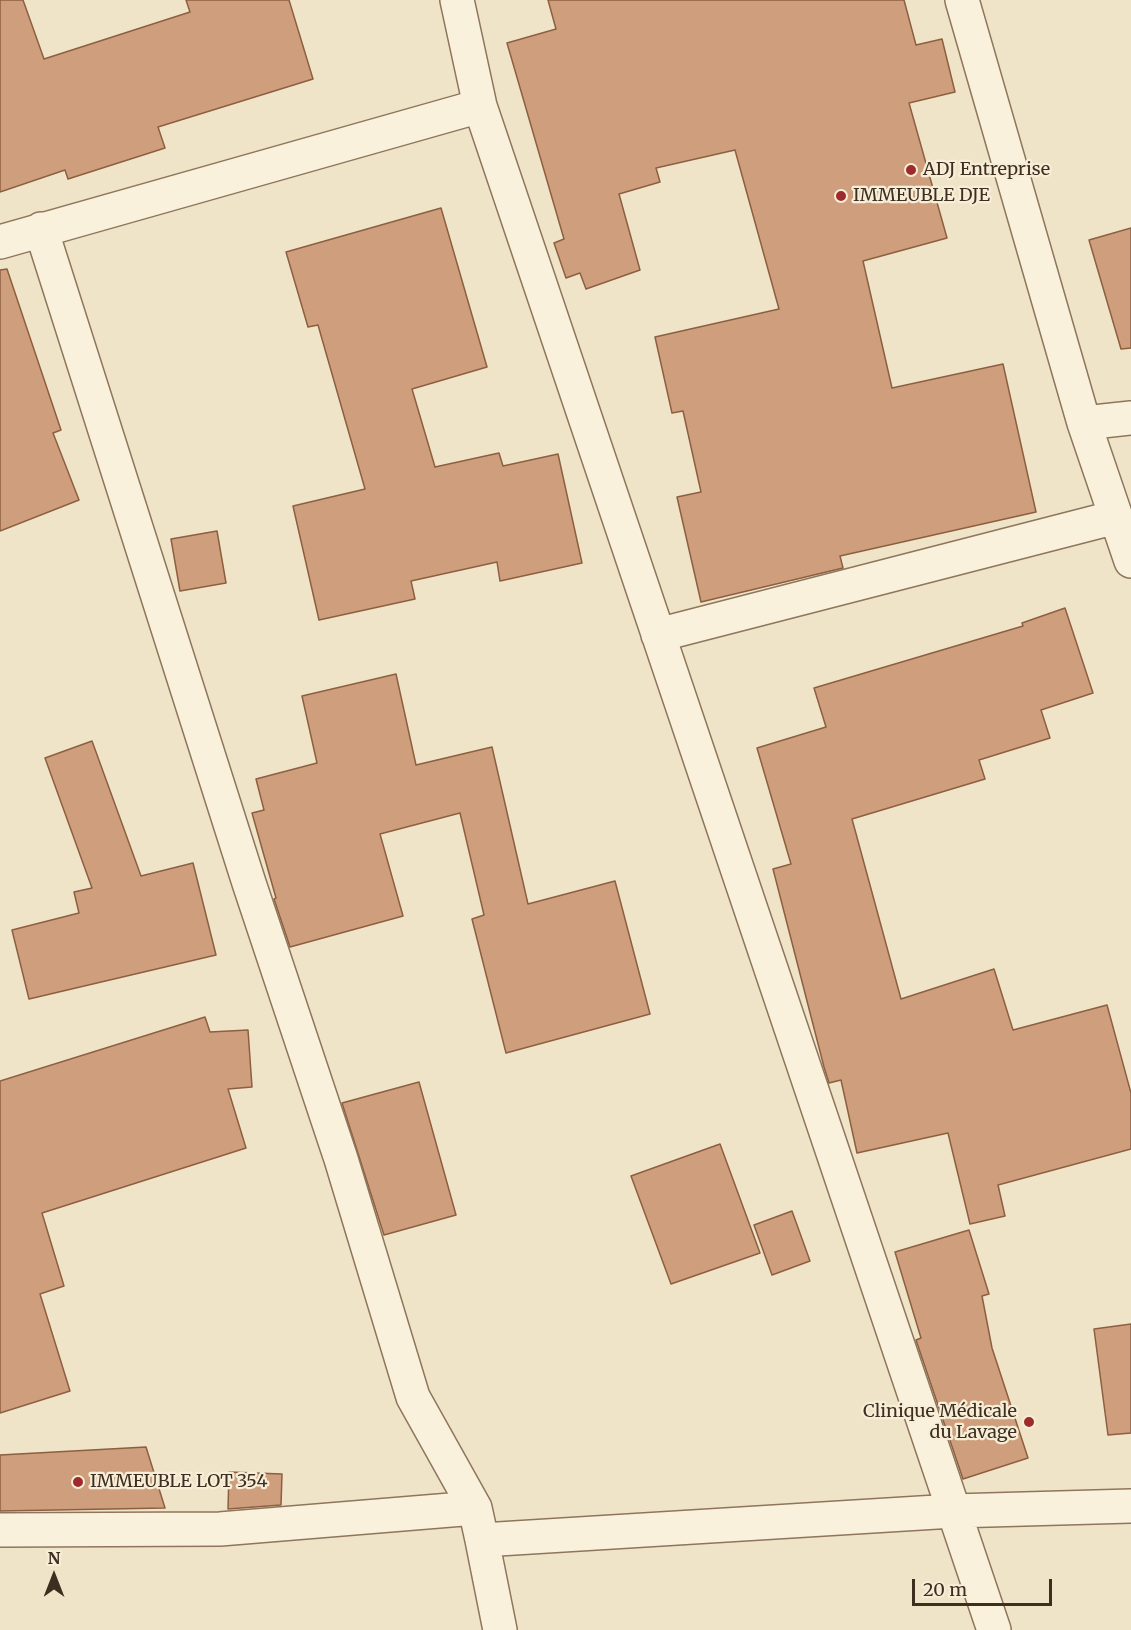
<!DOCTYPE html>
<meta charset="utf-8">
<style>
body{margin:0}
#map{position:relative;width:1131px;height:1630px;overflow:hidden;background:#f0e4c8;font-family:Merriweather,serif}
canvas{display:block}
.north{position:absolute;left:24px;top:1546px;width:60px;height:60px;-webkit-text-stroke:4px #f7eed8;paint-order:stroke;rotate:0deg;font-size:16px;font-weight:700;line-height:24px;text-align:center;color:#3d2e20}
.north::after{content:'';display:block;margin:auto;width:21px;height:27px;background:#3d2e20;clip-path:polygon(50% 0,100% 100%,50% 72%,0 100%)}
.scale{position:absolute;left:912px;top:1579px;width:140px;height:27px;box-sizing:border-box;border:3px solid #3d2e20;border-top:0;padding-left:8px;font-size:18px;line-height:21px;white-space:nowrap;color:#3d2e20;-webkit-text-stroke:4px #f7eed8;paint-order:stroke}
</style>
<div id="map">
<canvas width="1131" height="1630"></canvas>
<div class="north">N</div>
<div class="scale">20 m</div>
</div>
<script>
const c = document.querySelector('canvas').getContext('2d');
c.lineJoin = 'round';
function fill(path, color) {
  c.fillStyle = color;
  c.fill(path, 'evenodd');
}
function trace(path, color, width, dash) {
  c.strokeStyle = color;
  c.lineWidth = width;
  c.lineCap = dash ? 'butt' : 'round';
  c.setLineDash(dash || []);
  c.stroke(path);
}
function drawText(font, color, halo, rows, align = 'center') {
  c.font = font + ' Merriweather,serif';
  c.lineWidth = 4.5;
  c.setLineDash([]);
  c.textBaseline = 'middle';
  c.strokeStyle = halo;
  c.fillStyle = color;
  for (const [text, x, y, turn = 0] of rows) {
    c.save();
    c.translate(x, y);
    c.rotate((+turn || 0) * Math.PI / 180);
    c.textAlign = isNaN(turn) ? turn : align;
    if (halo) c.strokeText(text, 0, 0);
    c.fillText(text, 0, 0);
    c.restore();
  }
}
const building = new Path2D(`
 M 0,0 L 23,0 L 44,59 L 190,12 L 186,0 L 289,0 L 313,79 L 158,127 L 165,148 L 68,179 L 65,170 L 0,192 Z
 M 548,0 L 904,0 L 916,45 L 942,39 L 955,92 L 909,103 L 947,238 L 863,261 L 892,388 L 1003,364 L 1036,512 L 840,556 L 843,568 L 701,602 L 677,497 L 701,492 L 683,411 L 672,413 L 655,337 L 779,309 L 735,150 L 656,168 L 660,182 L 619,194 L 640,270 L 586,289 L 580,273 L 566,278 L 554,243 L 564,239 L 507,43 L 556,29 Z
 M 441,208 L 487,367 L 412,389 L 435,467 L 499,453 L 503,466 L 558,454 L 582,563 L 500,581 L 497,562 L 411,581 L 415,599 L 319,620 L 293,506 L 365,489 L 318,325 L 308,327 L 286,252 Z
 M 1131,228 L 1131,348 L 1121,349 L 1089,240 Z
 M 7,269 L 61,430 L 53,433 L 79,500 L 0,531 L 0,270 Z
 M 217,531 L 226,583 L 180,591 L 171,539 Z
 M 1065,608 L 1093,693 L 1041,710 L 1050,738 L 979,760 L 985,779 L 852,819 L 901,999 L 994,969 L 1013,1030 L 1107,1005 L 1131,1093 L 1131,1149 L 998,1185 L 1005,1216 L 970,1224 L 948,1133 L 857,1153 L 841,1080 L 829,1083 L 824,1067 L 773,869 L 791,864 L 757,748 L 826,727 L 814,688 L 1023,626 L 1022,623 Z
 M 396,674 L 416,765 L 492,747 L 528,904 L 615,881 L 650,1014 L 506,1053 L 472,919 L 484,915 L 460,813 L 380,834 L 403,916 L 290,947 L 274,899 L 276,898 L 252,813 L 264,810 L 256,779 L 317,763 L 302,696 Z
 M 92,741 L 141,876 L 193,863 L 216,955 L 29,999 L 12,930 L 79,913 L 74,892 L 92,888 L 45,758 Z
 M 205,1017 L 210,1032 L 248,1030 L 252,1087 L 228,1089 L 246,1148 L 42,1213 L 64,1286 L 40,1294 L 70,1391 L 0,1413 L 0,1081 Z
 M 419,1082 L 456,1215 L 384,1235 L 342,1103 Z
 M 720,1144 L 760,1253 L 671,1284 L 631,1176 Z
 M 792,1211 L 810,1261 L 772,1275 L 754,1225 Z
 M 969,1230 L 989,1294 L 982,1296 L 992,1348 L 1028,1458 L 963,1479 L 916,1340 L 921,1338 L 895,1252 Z
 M 1131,1324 L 1131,1433 L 1108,1435 L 1094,1329 Z
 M 146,1447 L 165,1508 L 0,1511 L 0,1455 Z
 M 229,1472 L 282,1474 L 281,1505 L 228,1509 Z`);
const minor = new Path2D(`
 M 457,0 L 480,106 L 994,1630
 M 962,0 L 1084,423 L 1131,561
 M 41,229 L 249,883 L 341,1159 L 413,1397 L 475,1508
 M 0,242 L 480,106
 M 1084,423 L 1131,418
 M 658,635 L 1116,517
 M 0,1530 L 220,1529 L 475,1508 L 482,1540 L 953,1511 L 1131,1506
 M 482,1540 L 500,1630`);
const markers = [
 [911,170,6,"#9e2a2b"],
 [841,196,6,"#9e2a2b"],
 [1029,1422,6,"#9e2a2b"],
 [78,1482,6,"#9e2a2b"]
];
const poiNames = [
 ["ADJ Entreprise",923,170],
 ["IMMEUBLE DJE",853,196],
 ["Clinique Médicale",1017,1412,"right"],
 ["du Lavage",1017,1433,"right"],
 ["IMMEUBLE LOT 354",90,1482]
];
fill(building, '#cf9f7d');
trace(building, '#8d5f41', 1.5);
trace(minor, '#8d765c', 36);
trace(minor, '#faf1dc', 33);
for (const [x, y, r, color] of markers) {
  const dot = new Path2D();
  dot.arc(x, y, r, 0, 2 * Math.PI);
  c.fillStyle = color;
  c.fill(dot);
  trace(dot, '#f7eed8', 2);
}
drawText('18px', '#3d2e20', '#f7eed8', poiNames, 'left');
</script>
